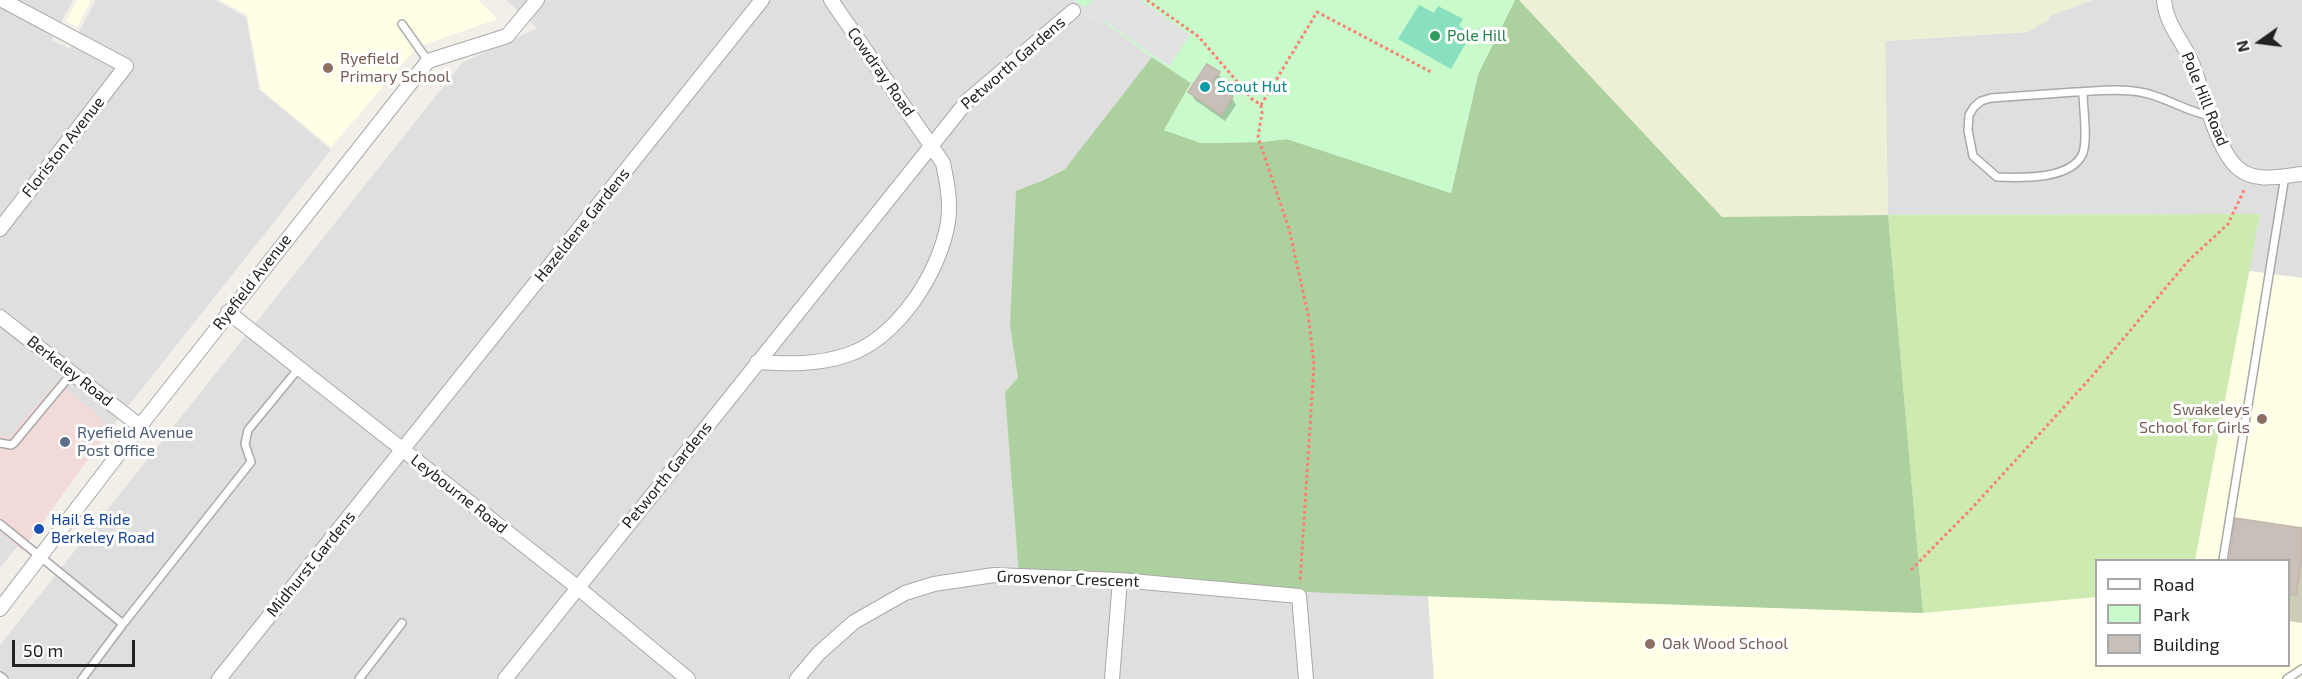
<!DOCTYPE html>
<style>
body{margin:0}
#map{position:relative;width:2302px;height:679px;overflow:hidden;background:#f2efe9;font-family:"Exo 2",sans-serif}
canvas{display:block}
.legend{position:absolute;left:2095px;top:559px;width:195px;height:108px;box-sizing:border-box;background:#fff;border:2px solid #a7a7a7;margin:0;padding:8px 10px;list-style:none;font-size:18px;color:#222}
.legend li{display:flex;align-items:center;gap:12px;height:30px}
.legend b{width:30px;border:2px solid #a7a7a7}
.north{position:absolute;left:2230px;top:12px;width:60px;height:60px;-webkit-text-stroke:4px #fff;paint-order:stroke;rotate:256deg;font-size:16px;font-weight:700;line-height:24px;text-align:center;color:#222}
.north::after{content:'';display:block;margin:auto;width:21px;height:27px;background:#222;clip-path:polygon(50% 0,100% 100%,50% 72%,0 100%)}
.scale{position:absolute;left:12px;top:640px;width:123px;height:27px;box-sizing:border-box;border:3px solid #222;border-top:0;padding-left:8px;font-size:18px;line-height:21px;white-space:nowrap;color:#222;-webkit-text-stroke:4px #fff;paint-order:stroke}
</style>
<div id="map">
<canvas width="2302" height="679"></canvas>
<ul class="legend">
<li><b style="height:8px;background:#fff"></b>Road</li>
<li><b style="height:16px;background:#c8facc"></b>Park</li>
<li><b style="height:16px;background:#c7bfb8"></b>Building</li>
</ul>
<div class="north">N</div>
<div class="scale">50 m</div>
</div>
<script>
const c = document.querySelector('canvas').getContext('2d');
c.lineJoin = 'round';
function fill(path, color) {
  c.fillStyle = color;
  c.fill(path, 'evenodd');
}
function trace(path, color, width, dash) {
  c.strokeStyle = color;
  c.lineWidth = width;
  c.lineCap = dash ? 'butt' : 'round';
  c.setLineDash(dash || []);
  c.stroke(path);
}
function drawText(font, color, halo, rows, align = 'center') {
  c.font = font + ' "Exo 2",sans-serif';
  c.lineWidth = 6;
  c.setLineDash([]);
  c.textBaseline = 'middle';
  c.strokeStyle = halo;
  c.fillStyle = color;
  for (const [text, x, y, turn = 0] of rows) {
    c.save();
    c.translate(x, y);
    c.rotate((+turn || 0) * Math.PI / 180);
    c.textAlign = isNaN(turn) ? turn : align;
    if (halo) c.strokeText(text, 0, 0);
    c.fillText(text, 0, 0);
    c.restore();
  }
}
const residential = new Path2D(`
 M 0,0 L 73,0 L 52,40 L 70,49 L 96,0 L 215,0 L 246,17 L 259,89 L 331,150 L 0,568 Z
 M 506,0 L 1074,0 L 1152,57 L 1070,164 L 1065,169 L 1044,180 L 1010,326 L 1018,378 L 1275,590 L 1428,596 L 1434,679 L 0,679 L 0,645 L 462,63 L 537,28 Z
 M 2092,0 L 2302,0 L 2302,278 L 2249,271 L 2260,214 L 1888,215 L 1885,41 L 2028,32 L 2050,16 Z`);
const commercial = new Path2D(`
 M 56,382 L 97,414 L 110,429 L 22,551 L 0,532 L 0,436 L 10,436 Z`);
const education = new Path2D(`
 M 77,0 L 91,0 L 77,27 L 66,21 Z
 M 219,0 L 478,0 L 498,19 L 417,47 L 331,147 L 261,90 L 247,15 Z
 M 2249,271 L 2302,278 L 2302,679 L 1434,679 L 1428,596 L 1923,613 L 2096,597 L 2096,666 L 2288,666 L 2288,560 L 2195,560 Z`);
const farmland = new Path2D(`
 M 1519,0 L 2092,0 L 2050,16 L 2048,20 L 2028,32 L 1885,41 L 1888,215 L 1722,217 Z`);
const grass = new Path2D(`
 M 2260,214 L 2195,560 L 2096,560 L 2096,597 L 1923,613 L 1888,215 Z`);
const forest = new Path2D(`
 M 1515,0 L 1519,0 L 1722,217 L 1888,215 L 1923,613 L 1328,593 L 1019,576 L 1005,392 L 1018,378 L 1010,326 L 1016,191 L 1044,180 L 1065,169 L 1152,57 L 1191,83 L 1164,130 L 1201,143 L 1260,142 L 1287,139 L 1451,193 L 1478,74 Z`);
const park = new Path2D(`
 M 1074,0 L 1515,0 L 1478,74 L 1451,193 L 1287,139 L 1260,142 L 1201,143 L 1164,130 L 1191,83 L 1152,57 Z`);
const pitch = new Path2D(`
 M 1419,5 L 1434,13 L 1438,6 L 1463,19 L 1459,26 L 1471,34 L 1451,69 L 1398,39 Z`);
const parking = new Path2D(`
 M 1093,0 L 1141,0 L 1190,35 L 1169,66 L 1103,20 L 1097,25 L 1080,12 Z`);
const shadow = new Path2D(`
 M 1218,73 L 1223,81 L 1218,88 L 1232,98 L 1236,105 L 1225,121 L 1195,100 L 1190,92 Z
 M 2302,530 L 2302,623 L 2288,621 L 2288,560 Z`);
const building = new Path2D(`
 M 1207,64 L 1220,72 L 1212,82 L 1233,96 L 1221,115 L 1188,92 Z
 M 2235,518 L 2302,528 L 2302,557 L 2296,595 L 2289,595 L 2289,561 L 2229,561 Z`);
const path = new Path2D(`
 M 1147,0 L 1199,37 L 1252,99 L 1261,105 L 1317,12 L 1433,73
 M 1261,105 L 1262,113 L 1258,137 L 1289,229 L 1308,314 L 1314,364 L 1300,583
 M 1911,570 L 1973,507 L 2094,374 L 2188,261 L 2228,224 L 2245,188`);
const service = new Path2D(`
 M 402,24 L 428,61
 M 2083,92 C 2083,108 2088,138 2083,153 C 2072,180 2022,178 1997,177 L 1973,156 L 1968,130 L 1969,115 L 1974,107 L 1981,101 L 1991,98 C 2019,96 2047,94 2075,92 C 2096,91 2119,88 2140,92 C 2165,96 2186,112 2211,116
 M 0,443 L 11,445 L 14,443 L 72,373
 M 0,524 L 123,624
 M 2223,560 L 2285,176
 M 0,676 L 4,679
 M 82,679 L 123,624 L 251,462 L 245,444 L 248,430 L 299,368
 M 359,679 L 402,623
 M 2287,679 L 2302,669`);
const minor = new Path2D(`
 M 2164,0 C 2166,25 2183,41 2192,63 C 2203,90 2217,152 2239,169 C 2255,183 2282,176 2302,174
 M 0,229 L 126,66 L 2,0
 M 228,312 L 577,587 L 688,679
 M 0,317 L 140,426
 M 757,362 C 788,364 817,365 847,355 C 898,338 940,272 948,222 C 951,202 947,182 943,163 L 831,0
 M 0,609 L 140,426 L 428,61 L 507,36 L 537,0
 M 219,679 L 762,0
 M 505,679 L 968,100 L 1073,11
 M 797,679 L 819,653 L 854,622 L 905,593 L 934,584 L 994,575 L 1120,580 L 1299,596 L 1306,679
 M 1112,679 L 1120,580`);
const markers = [
 [1435,36,6,"#2e9e5b"],
 [328,68,6,"#8d6e63"],
 [1205,87,6,"#0f9aa8"],
 [2262,419,6,"#8d6e63"],
 [65,442,6,"#5c6f8a"],
 [39,529,6,"#1a4fb4"],
 [1650,644,6,"#8d6e63"]
];
const leisureNames = [
 ["Pole Hill",1447,36]
];
const educationNames = [
 ["Ryefield",340,59],
 ["Primary School",340,77],
 ["Swakeleys",2250,410,"right"],
 ["School for Girls",2250,428,"right"],
 ["Oak Wood School",1662,644]
];
const streetNames = [
 ["Petworth Gardens",1013,63,-41],
 ["Cowdray Road",881,72,55],
 ["Pole Hill Road",2205,99,68],
 ["Floriston Avenue",63,147,-52],
 ["Hazeldene Gardens",582,225,-51],
 ["Ryefield Avenue",252,282,-52],
 ["Berkeley Road",70,371,38],
 ["Petworth Gardens",667,475,-51],
 ["Leybourne Road",459,494,38],
 ["Midhurst Gardens",311,564,-51],
 ["Grosvenor Crescent",1068,579,2]
];
const cultureNames = [
 ["Scout Hut",1217,87]
];
const serviceNames = [
 ["Ryefield Avenue",77,433],
 ["Post Office",77,451]
];
const transitNames = [
 ["Hail & Ride",51,520],
 ["Berkeley Road",51,538]
];
fill(residential, '#e0dfdf');
fill(commercial, '#f2dad9');
fill(education, '#ffffe5');
fill(farmland, '#eef0d5');
fill(grass, '#cdebb0');
fill(forest, '#add19e');
fill(park, '#c8facc');
fill(pitch, '#88e0be');
fill(parking, '#e2e2e2');
fill(shadow, '#0003');
fill(building, '#c7bfb8');
trace(building, '#c4b6ab', 1.5);
trace(service, '#a9a9a9', 10);
trace(minor, '#a9a9a9', 16);
trace(path, '#fa8072', 3, [3, 3]);
trace(service, '#fff', 7);
trace(minor, '#fff', 14);
for (const [x, y, r, color] of markers) {
  const dot = new Path2D();
  dot.arc(x, y, r, 0, 2 * Math.PI);
  c.fillStyle = color;
  c.fill(dot);
  trace(dot, '#fff', 2);
}
drawText('16px', '#27864d', '#fff', leisureNames, 'left');
drawText('16px', '#785e54', '#fff', educationNames, 'left');
drawText('16px', '#222', '#fff', streetNames);
drawText('16px', '#0d838f', '#fff', cultureNames, 'left');
drawText('16px', '#4e5e75', '#fff', serviceNames, 'left');
drawText('16px', '#164399', '#fff', transitNames, 'left');
</script>
